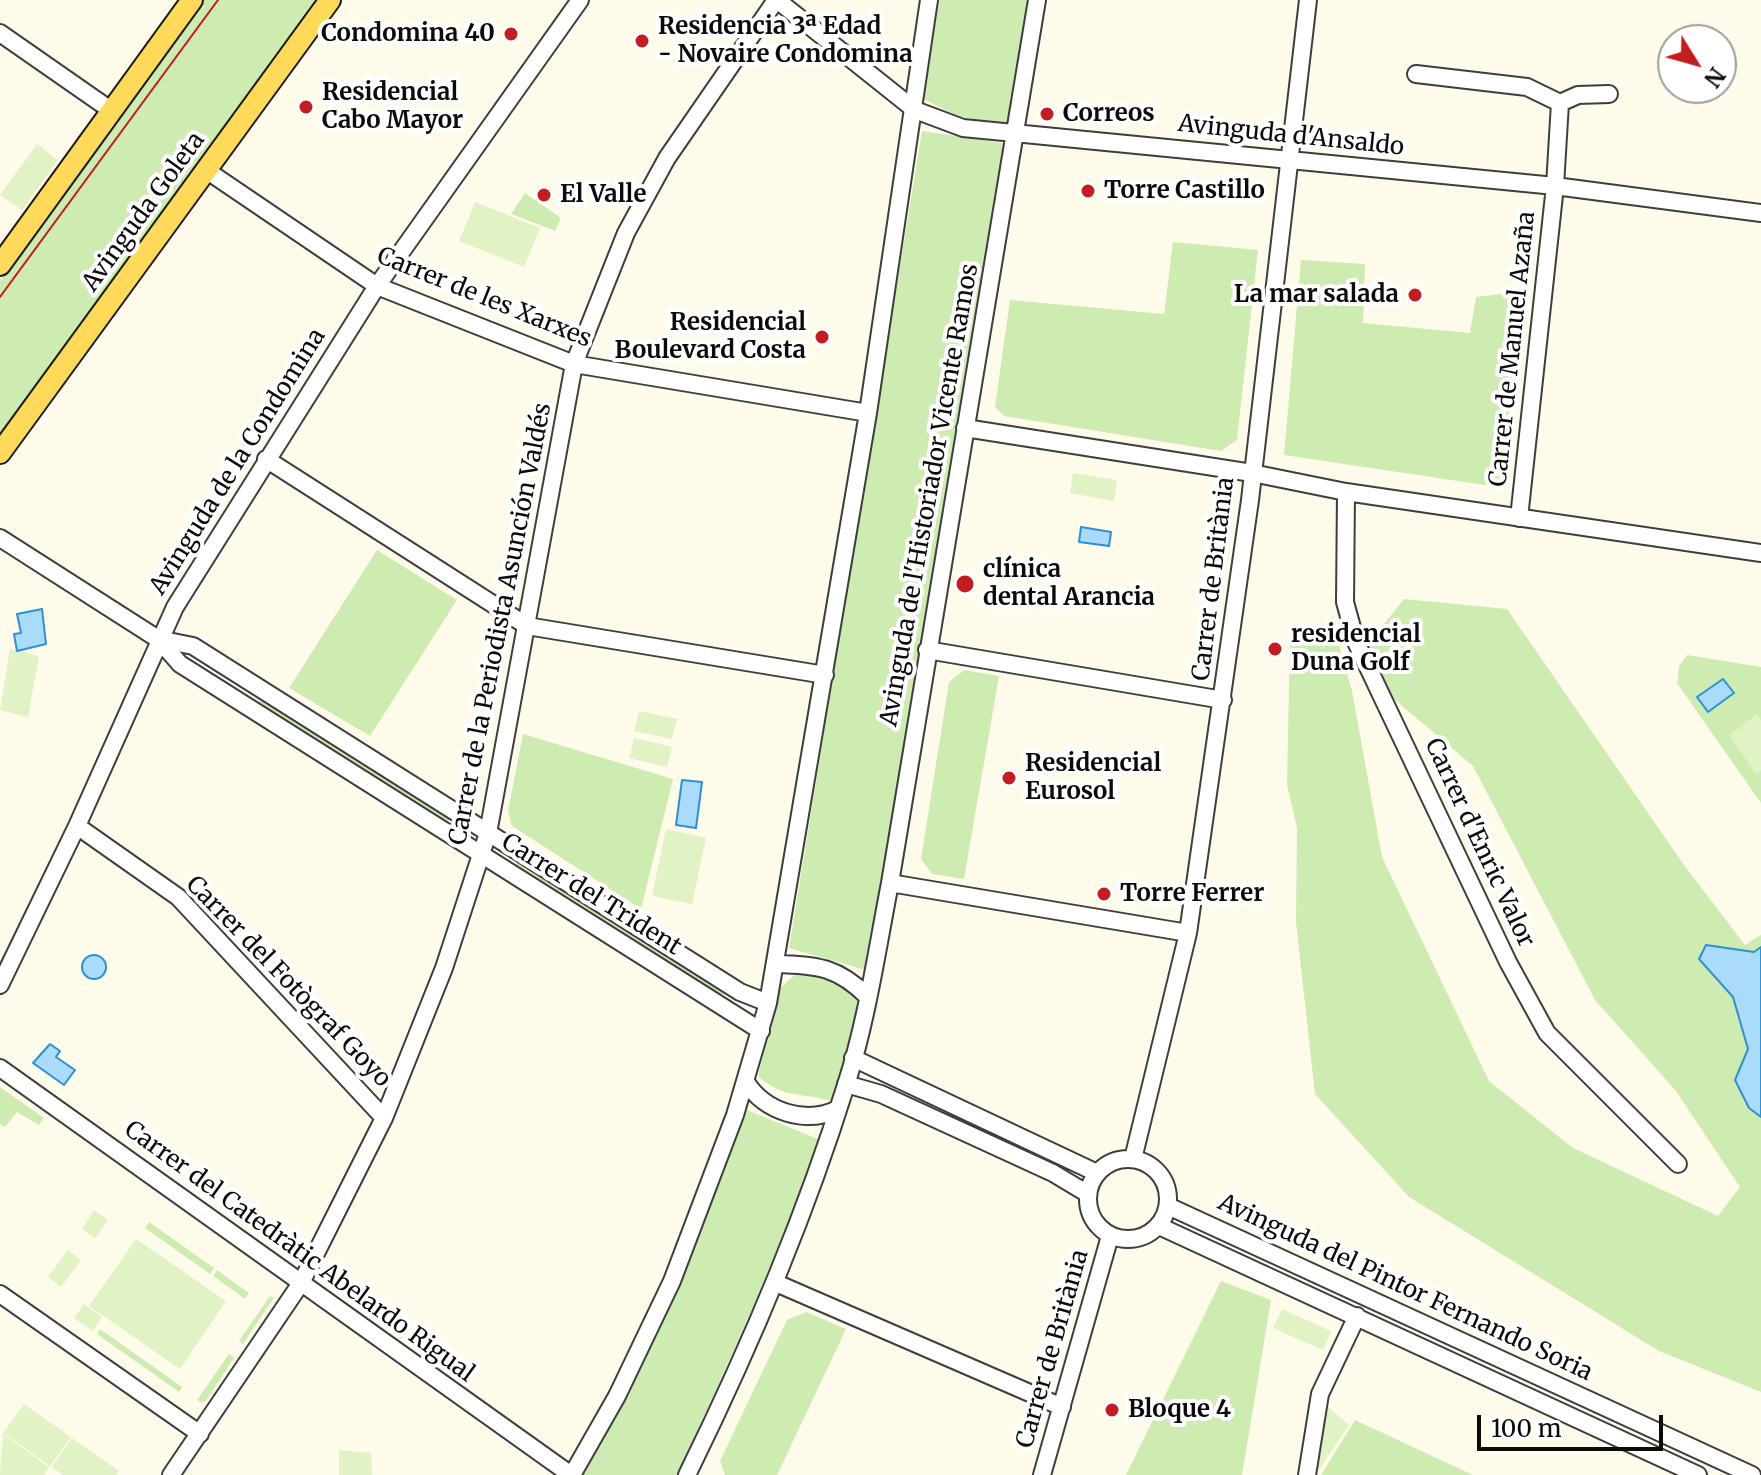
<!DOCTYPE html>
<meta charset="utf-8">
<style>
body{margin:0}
#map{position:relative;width:1761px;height:1475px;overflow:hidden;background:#fffbea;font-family:Merriweather,serif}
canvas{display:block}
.north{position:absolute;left:1657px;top:24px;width:80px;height:80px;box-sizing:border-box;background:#fff;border:2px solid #9d9d9d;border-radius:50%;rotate:127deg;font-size:22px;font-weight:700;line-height:32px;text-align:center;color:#0b0b0b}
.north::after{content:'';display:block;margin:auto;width:28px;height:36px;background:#c31c21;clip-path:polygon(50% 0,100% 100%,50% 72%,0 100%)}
.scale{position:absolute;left:1477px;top:1415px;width:186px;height:36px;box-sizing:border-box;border:4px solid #0b0b0b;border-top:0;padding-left:10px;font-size:24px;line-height:28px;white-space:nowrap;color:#0b0b0b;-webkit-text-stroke:6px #fff;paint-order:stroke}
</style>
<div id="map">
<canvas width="1761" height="1475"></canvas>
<div class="north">N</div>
<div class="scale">100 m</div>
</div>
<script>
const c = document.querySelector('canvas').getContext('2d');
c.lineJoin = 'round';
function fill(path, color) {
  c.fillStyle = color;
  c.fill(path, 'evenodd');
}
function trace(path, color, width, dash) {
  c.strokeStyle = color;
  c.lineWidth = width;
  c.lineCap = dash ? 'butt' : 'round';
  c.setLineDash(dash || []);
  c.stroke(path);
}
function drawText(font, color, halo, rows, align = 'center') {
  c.font = font + ' Merriweather,serif';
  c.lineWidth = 8;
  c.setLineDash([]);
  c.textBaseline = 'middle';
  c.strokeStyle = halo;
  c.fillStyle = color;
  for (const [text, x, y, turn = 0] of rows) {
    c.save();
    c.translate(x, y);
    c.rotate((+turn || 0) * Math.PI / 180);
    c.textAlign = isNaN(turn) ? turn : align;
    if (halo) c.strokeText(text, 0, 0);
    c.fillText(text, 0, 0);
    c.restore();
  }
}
const green = new Path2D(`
 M 204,0 L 322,0 L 0,445 L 0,281 Z
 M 939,0 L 1028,0 L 1011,124 C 976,123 954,116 924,99 Z
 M 922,131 L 1008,144 L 866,970 L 789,948 Z
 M 525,193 L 561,218 L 555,231 L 511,214 Z
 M 1173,242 L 1258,250 L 1237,440 L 1221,451 L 1004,416 L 995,407 L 1010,300 L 1164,314 Z
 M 1301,260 L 1365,264 L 1363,323 L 1470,333 L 1476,297 L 1529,291 L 1498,487 L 1284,455 Z
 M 377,550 L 457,600 L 370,736 L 289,688 Z
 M 1404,599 L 1507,609 L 1684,865 L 1745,945 L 1761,935 L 1761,1392 L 1659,1351 L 1409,1197 L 1315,1094 L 1296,922 L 1297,828 L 1287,785 L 1290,635 L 1332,622 L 1352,691 L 1382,857 L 1489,1081 L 1573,1148 L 1718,1216 L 1740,1187 L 1676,1091 L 1595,1000 L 1473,766 L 1394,699 L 1364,649 Z
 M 1687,655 L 1761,667 L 1761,803 L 1677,683 L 1679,666 Z
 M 964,670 L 999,676 L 964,879 L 932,874 L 921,859 L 949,682 Z
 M 263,700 L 450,817 L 446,824 L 255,703 Z
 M 523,734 L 673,779 L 641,909 L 512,826 L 508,811 Z
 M 518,861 L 724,991 L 720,999 L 514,868 Z
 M 798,972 L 849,987 L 860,1004 L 834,1102 C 805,1092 784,1100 758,1076 L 780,988 Z
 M 0,1087 L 44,1118 L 39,1125 L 17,1112 L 5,1127 L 0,1124 Z
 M 747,1110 L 820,1140 C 777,1254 729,1365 676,1475 L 579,1475 L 680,1279 Z
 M 149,1222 L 214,1268 L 210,1274 L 145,1228 Z
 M 217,1270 L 249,1293 L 245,1299 L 213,1276 Z
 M 1221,1281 L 1271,1300 L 1242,1475 L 1126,1475 Z
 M 270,1296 L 274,1298 L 243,1344 L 239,1341 Z
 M 806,1312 L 846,1329 L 777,1475 L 725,1475 L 720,1461 L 787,1320 Z
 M 100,1329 L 182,1387 L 179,1392 L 97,1334 Z
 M 229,1354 L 234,1358 L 206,1401 L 200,1402 L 197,1400 Z
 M 1355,1420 L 1473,1475 L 1321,1475 Z`);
const pitch = new Path2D(`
 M 37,144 L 58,160 L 22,210 L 0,195 Z
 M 475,202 L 540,228 L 524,267 L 459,241 Z
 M 1073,473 L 1117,480 L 1114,501 L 1070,493 Z
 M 10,649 L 39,656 L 28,717 L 0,710 Z
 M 639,711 L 677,719 L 672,739 L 634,731 Z
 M 1757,714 L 1761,720 L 1761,771 L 1756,774 L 1729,735 Z
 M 634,738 L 672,747 L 667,767 L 629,758 Z
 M 666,829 L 706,838 L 692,904 L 652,896 Z
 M 94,1210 L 108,1220 L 95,1239 L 82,1229 Z
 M 136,1239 L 226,1301 L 180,1369 L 89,1306 Z
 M 68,1250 L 81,1260 L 61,1287 L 48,1277 Z
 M 84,1304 L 102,1317 L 93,1331 L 74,1318 Z
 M 1282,1309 L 1331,1331 L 1323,1350 L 1273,1328 Z
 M 24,1404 L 71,1437 L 50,1466 L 3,1433 Z
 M 1326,1405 L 1349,1425 L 1316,1474 Z
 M 3,1434 L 49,1467 L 44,1475 L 0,1475 Z
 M 72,1438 L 119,1471 L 116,1475 L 63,1475 L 52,1467 Z
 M 339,1450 L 371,1453 L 372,1475 L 339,1475 Z`);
const water = new Path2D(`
 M 1081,527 L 1111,532 L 1109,546 L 1079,542 Z
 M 42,609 L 46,644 L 17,651 L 14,634 L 21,633 L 17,614 Z
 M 1723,679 L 1734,693 L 1708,712 L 1697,697 Z
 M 682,780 L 702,782 L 696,828 L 676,825 Z
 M 1706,945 L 1754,952 L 1761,947 L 1761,1117 L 1749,1108 L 1735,1080 L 1748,1049 L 1733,997 L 1699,959 Z
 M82 967a12 12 0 1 1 24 0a12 12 0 1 1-24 0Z
 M 50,1044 L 60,1051 L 56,1057 L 75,1070 L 64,1085 L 33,1063 Z`);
const minor = new Path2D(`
 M 777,0 L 915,110 L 963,128 L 1555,186 L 1761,213
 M 0,33 L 112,111
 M 1416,74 L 1527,87 L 1560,103
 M 206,170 L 377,286 L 574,364 L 868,413
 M 965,428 L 1252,473 L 1346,492 L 1761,553
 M 266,459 L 527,626 L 825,675
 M 1346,492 L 1345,602 L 1356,642 L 1508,962 L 1547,1033 L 1678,1164
 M 1519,518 L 1555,186 L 1560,103 L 1578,95 L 1609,94
 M 0,538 L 158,639 L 180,664 L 761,1031
 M 158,639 L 193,646 L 740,992 L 768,1003
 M 927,650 L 1223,700
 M 77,826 L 178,897 L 384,1118
 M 890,883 L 1188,933
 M 776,964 C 818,965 838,967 868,997
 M 0,985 L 77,826 L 175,607 L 377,286 L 580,0
 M 853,1058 L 1097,1173
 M 0,1068 L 571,1475
 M 746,1082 C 765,1112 806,1125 838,1109
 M 846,1084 L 881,1094 L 1053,1173 L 1088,1194
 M1088 1199a40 40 0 1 1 80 0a40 40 0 1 1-80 0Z
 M 1133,1159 L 1188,933 L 1250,500 L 1308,0
 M 1168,1206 L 1752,1475
 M 1159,1226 L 1698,1475
 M 776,1283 L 1062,1407
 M 0,1294 L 200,1434
 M 171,1475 L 301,1283 L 384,1118 L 444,968 L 488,833 L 574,364 L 626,233 L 667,158 L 776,0
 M 572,1475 L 617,1396 L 672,1281 L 735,1115 L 768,1003 L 868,413 L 929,0
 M 687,1475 C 749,1349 804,1220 846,1085 C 867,1020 877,950 890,883 L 1037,0
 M 1042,1475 L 1110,1236
 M 1307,1475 L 1320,1394 L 1357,1316`);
const major = new Path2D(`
 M 0,265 L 192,0
 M 0,453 L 330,0`);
const tram = new Path2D(`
 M 0,297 L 218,0`);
const markers = [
 [511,34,8,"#c31c21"],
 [642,41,8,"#c31c21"],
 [306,107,8,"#c31c21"],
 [1047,114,8,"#c31c21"],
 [1088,191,8,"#c31c21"],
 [544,195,8,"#c31c21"],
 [1415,295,8,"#c31c21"],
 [822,337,8,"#c31c21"],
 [965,584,10,"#c31c21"],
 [1275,649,8,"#c31c21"],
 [1009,778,8,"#c31c21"],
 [1104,894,8,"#c31c21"],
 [1112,1410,8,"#c31c21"]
];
const poiNames = [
 ["Residencia 3ª Edad",658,27],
 ["- Novaire Condomina",658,55],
 ["Condomina 40",495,34,"right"],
 ["Residencial",322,93],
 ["Cabo Mayor",322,121],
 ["Correos",1063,114],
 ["Torre Castillo",1104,191],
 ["El Valle",560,195],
 ["La mar salada",1399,295,"right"],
 ["Residencial",806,323,"right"],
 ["Boulevard Costa",806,351,"right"],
 ["clínica",983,570],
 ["dental Arancia",983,598],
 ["residencial",1291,635],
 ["Duna Golf",1291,663],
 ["Residencial",1025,764],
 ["Eurosol",1025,792],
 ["Torre Ferrer",1120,894],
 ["Bloque 4",1128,1410]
];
const streetNames = [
 ["Avinguda d'Ansaldo",1291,136,6],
 ["Avinguda Goleta",144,212,-54],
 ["Carrer de les Xarxes",484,298,22],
 ["Carrer de Manuel Azaña",1513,349,-84],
 ["Avinguda de la Condomina",238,462,-58],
 ["Avinguda de l'Historiador Vicente Ramos",930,495,-80],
 ["Carrer de Britània",1214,579,-83],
 ["Carrer de la Periodista Asunción Valdés",501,624,-79],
 ["Carrer d'Enric Valor",1479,843,65],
 ["Carrer del Trident",591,895,32],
 ["Carrer del Fotògraf Goyo",288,982,46],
 ["Carrer del Catedràtic Abelardo Rigual",299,1252,36],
 ["Avinguda del Pintor Fernando Soria",1405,1288,25],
 ["Carrer de Britània",1053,1349,-74]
];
fill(green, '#ceebb1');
fill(pitch, '#e1f2c4');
fill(water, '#abdbfa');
trace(water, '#2e90d5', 2);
trace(minor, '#3e3e3e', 20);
trace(major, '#1c1c1c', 24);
trace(minor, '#fff', 16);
trace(major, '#ffd95a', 20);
trace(tram, '#c31c21', 2);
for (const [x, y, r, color] of markers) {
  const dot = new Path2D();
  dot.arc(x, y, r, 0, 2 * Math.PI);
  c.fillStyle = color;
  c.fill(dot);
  trace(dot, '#fff', 3);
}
drawText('bold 24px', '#0b0b0b', '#fff', poiNames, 'left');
drawText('24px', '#0b0b0b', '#fff', streetNames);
</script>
